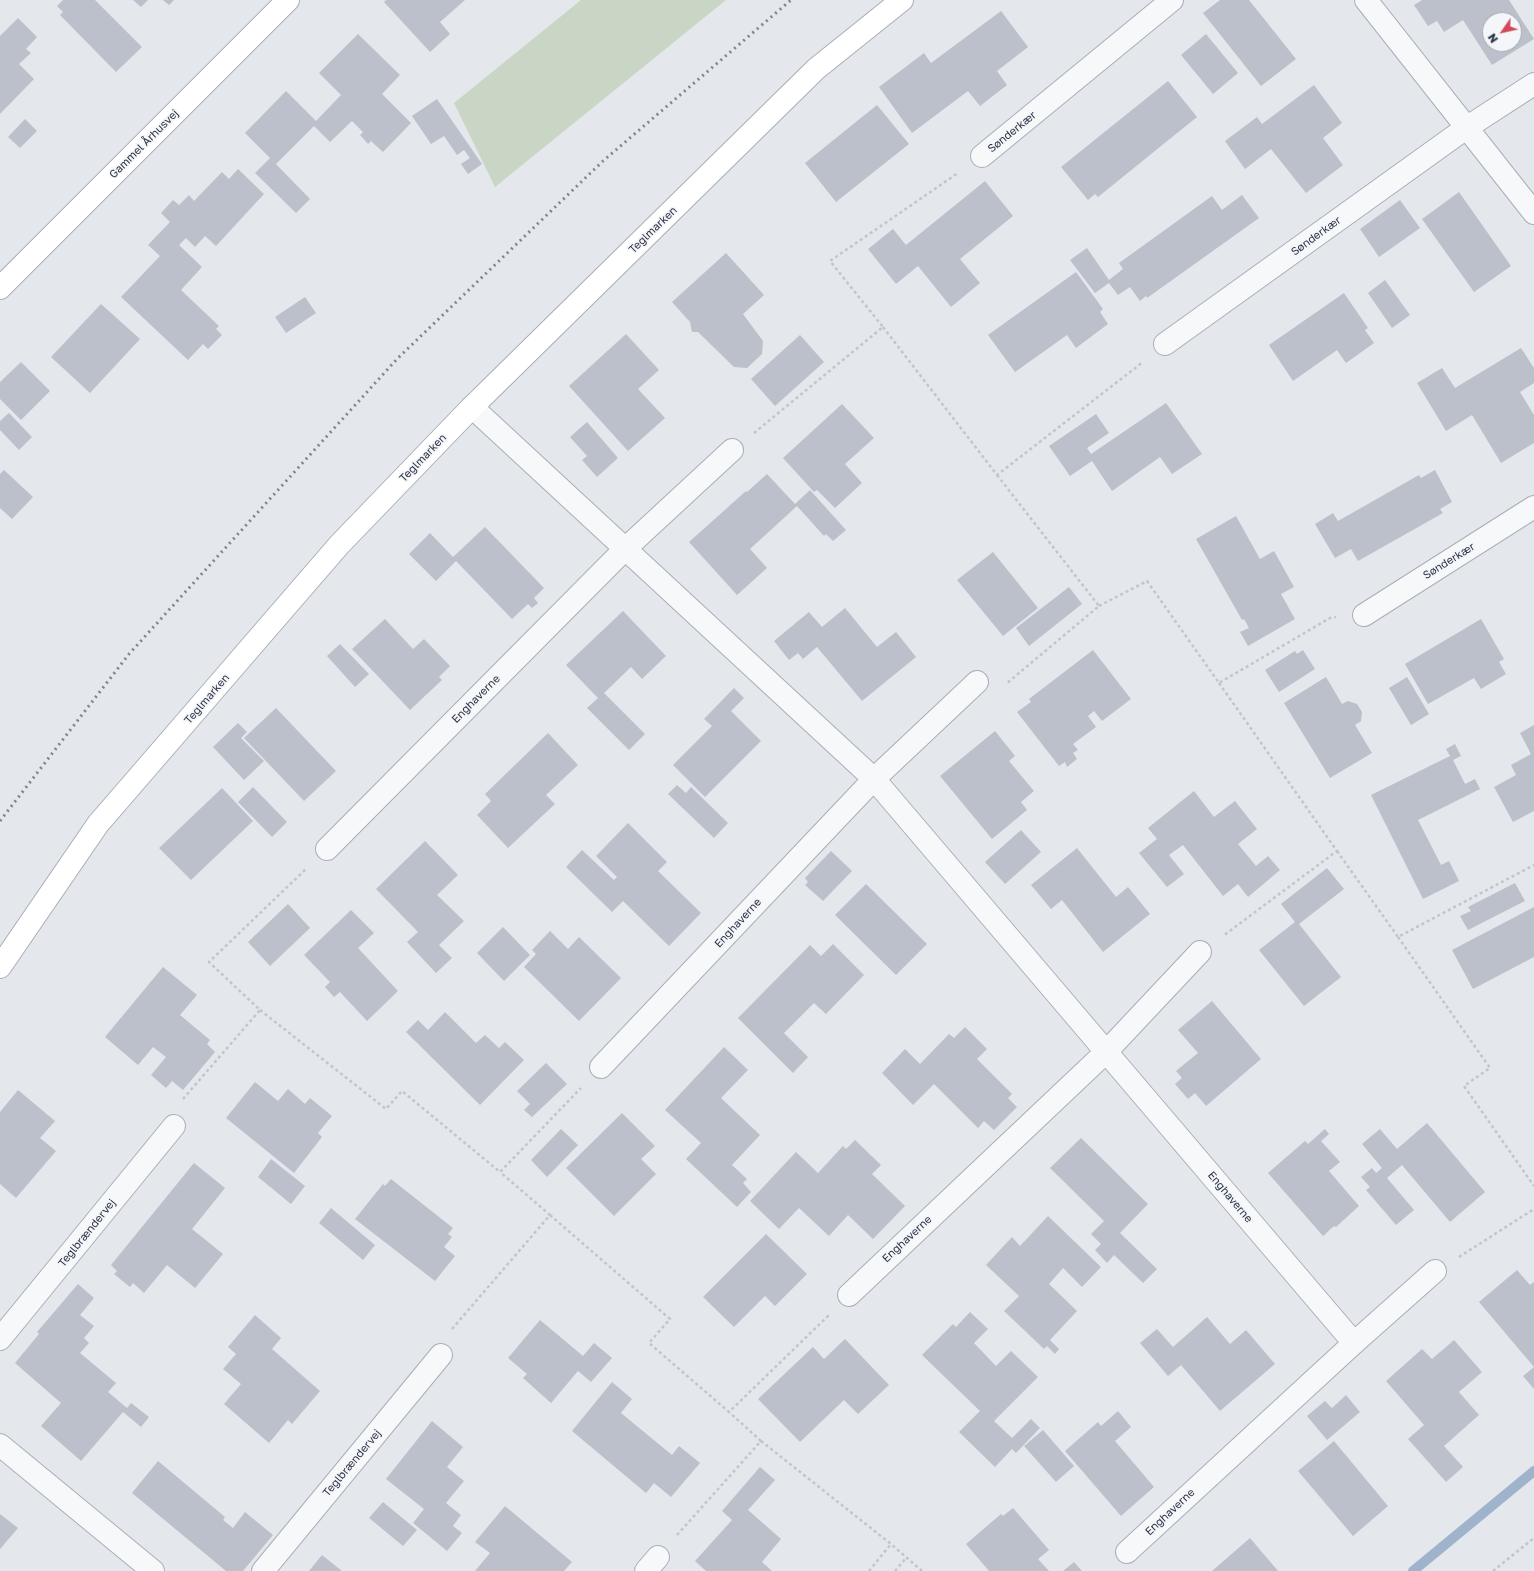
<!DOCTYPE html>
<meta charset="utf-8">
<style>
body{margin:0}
#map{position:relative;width:1534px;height:1571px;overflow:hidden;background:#e4e7ec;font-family:"Golos Text",sans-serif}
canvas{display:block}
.north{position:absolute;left:1482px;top:12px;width:40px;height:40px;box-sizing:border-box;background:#f4f6f9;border:1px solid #a4a8b1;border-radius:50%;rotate:236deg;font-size:11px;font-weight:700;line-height:16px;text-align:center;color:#2b3445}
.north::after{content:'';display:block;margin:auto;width:14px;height:18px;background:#d1495b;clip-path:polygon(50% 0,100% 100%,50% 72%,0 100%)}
</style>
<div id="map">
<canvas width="1534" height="1571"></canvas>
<div class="north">N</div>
</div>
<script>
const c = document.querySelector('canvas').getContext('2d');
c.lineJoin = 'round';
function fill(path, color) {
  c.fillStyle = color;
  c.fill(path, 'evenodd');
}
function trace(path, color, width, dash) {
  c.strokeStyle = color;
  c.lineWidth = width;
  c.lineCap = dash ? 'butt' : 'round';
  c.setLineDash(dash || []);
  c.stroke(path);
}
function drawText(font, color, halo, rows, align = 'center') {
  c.font = font + ' "Golos Text",sans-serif';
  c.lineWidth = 3.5;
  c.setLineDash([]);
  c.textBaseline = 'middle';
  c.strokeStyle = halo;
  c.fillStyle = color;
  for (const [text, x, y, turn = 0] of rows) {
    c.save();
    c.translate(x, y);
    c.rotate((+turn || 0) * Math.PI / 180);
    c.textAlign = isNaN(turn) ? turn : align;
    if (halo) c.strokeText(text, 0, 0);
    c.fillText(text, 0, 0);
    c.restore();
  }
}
const green = new Path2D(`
 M 581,0 L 726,0 L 495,187 L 454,103 Z`);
const stream = new Path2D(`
 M 1413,1571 L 1534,1471`);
const building = new Path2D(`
 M 63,0 L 95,0 L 142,47 L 116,72 L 60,15 L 63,12 L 57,6 Z
 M 133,0 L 148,0 L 141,7 Z
 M 163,0 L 174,0 L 169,5 Z
 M 386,0 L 465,0 L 440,22 L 450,34 L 430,52 L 384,2 Z
 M 1220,0 L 1249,0 L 1296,59 L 1261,86 L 1203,13 Z
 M 1422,0 L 1509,0 L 1534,39 L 1492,65 L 1463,20 L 1444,32 L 1437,21 L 1428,26 L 1414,5 ZM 1490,20 L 1514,20 L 1514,44 L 1490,44 Z
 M 1001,11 L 1028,47 L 997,71 L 1007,85 L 980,106 L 968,91 L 912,133 L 879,87 L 924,53 L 931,63 Z
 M 18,18 L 37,37 L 26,49 L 31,53 L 19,64 L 34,79 L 0,114 L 0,36 Z
 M 358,34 L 400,75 L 382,94 L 411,123 L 383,152 L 371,141 L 368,144 L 360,135 L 363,132 L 352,121 L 330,142 L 314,126 L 276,164 L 272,160 L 310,199 L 296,213 L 255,173 L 270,158 L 245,133 L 286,91 L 316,121 L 341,95 L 319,73 Z
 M 1206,34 L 1238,73 L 1213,94 L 1181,55 Z
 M 1168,81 L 1197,117 L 1098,197 L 1095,194 L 1088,200 L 1061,167 Z
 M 1314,85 L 1342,123 L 1323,138 L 1343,165 L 1306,193 L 1271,149 L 1245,169 L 1225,141 L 1257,117 L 1262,124 Z
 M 437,99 L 482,164 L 468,174 L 461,164 L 470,158 L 464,150 L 457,155 L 444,136 L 431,144 L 412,116 Z
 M 877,105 L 909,144 L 836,202 L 805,163 Z
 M 25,119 L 37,131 L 20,148 L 8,137 Z
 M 238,169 L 264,194 L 216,246 L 205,236 L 195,247 L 186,238 L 179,245 L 202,267 L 181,290 L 219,326 L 216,329 L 222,335 L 208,349 L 203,344 L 188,360 L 121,297 L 160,256 L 148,245 L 170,222 L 161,213 L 173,200 L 179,205 L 189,195 L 194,201 L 222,172 L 229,179 Z
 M 985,181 L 1013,216 L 960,259 L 980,283 L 951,307 L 918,266 L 896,284 L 868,249 L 893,229 L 906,245 Z
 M 1459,192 L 1511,266 L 1474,292 L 1422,219 Z
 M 1242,195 L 1259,218 L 1147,298 L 1146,296 L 1140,301 L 1130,287 L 1118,295 L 1109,283 L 1095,293 L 1070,260 L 1087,248 L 1109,280 L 1123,269 L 1119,263 L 1212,196 L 1222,210 Z
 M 1400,200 L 1420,228 L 1379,257 L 1360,229 Z
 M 726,253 L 764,295 L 743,314 L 763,341 L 762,354 L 747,368 L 734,367 L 698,332 L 692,332 L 690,322 L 672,302 Z
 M 1076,272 L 1103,309 L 1100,312 L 1108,324 L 1076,348 L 1067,335 L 1015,372 L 988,335 Z
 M 1385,280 L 1410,315 L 1392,328 L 1368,293 Z
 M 1344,293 L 1368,328 L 1365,330 L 1374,343 L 1346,363 L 1337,350 L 1293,381 L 1269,345 Z
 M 305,297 L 316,313 L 286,333 L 275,317 Z
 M 101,304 L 140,339 L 90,393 L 51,357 Z
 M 626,334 L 659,370 L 638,389 L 665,418 L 628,451 L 569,386 Z
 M 800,335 L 824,362 L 775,406 L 751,379 Z
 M 1521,348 L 1534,368 L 1534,383 L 1520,392 L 1534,415 L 1534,443 L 1501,463 L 1472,415 L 1446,431 L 1417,383 L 1442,368 L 1455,388 Z
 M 21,362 L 50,391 L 21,420 L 0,399 L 0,382 Z
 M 1166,403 L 1202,454 L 1172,474 L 1160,457 L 1112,491 L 1092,461 L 1070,476 L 1049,446 L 1096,414 L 1109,433 L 1087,448 L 1091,454 Z
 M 842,404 L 874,438 L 845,464 L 862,483 L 835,508 L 817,490 L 814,492 L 783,458 Z
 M 9,413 L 32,437 L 19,450 L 0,430 L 0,421 Z
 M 587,422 L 618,458 L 597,477 L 582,460 L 587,456 L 570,437 Z
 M 4,470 L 33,497 L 12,519 L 0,508 L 0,474 Z
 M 1435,470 L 1452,502 L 1440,509 L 1443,513 L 1358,561 L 1351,549 L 1335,558 L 1315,524 L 1333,513 L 1338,521 L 1419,475 L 1421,478 Z
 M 767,474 L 795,504 L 810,490 L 846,530 L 833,541 L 826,534 L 824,536 L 797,506 L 750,549 L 767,568 L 737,595 L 689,542 L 746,491 L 747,492 Z
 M 1236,516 L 1260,559 L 1274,551 L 1294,587 L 1281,594 L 1295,619 L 1248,646 L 1240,632 L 1249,628 L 1244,619 L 1242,620 L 1196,539 Z
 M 485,527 L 544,588 L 534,598 L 538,603 L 532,608 L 528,604 L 512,619 L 456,561 L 436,581 L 409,554 L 430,533 L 453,557 Z
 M 993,552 L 1038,608 L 1003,636 L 957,580 Z
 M 1069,587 L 1082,604 L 1029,646 L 1016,628 Z
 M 845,608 L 877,647 L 896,632 L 916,657 L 862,701 L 817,647 L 803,659 L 798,653 L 789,660 L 774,641 L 809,612 L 822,627 Z
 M 623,611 L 666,656 L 642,679 L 631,667 L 604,693 L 645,734 L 629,750 L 587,708 L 598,698 L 566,665 Z
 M 385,619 L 413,649 L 424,639 L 450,666 L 439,677 L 442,680 L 410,710 L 352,649 Z
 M 1481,619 L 1504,659 L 1499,662 L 1506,674 L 1481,689 L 1474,678 L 1428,704 L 1405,664 Z
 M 340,644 L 369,674 L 355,687 L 327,656 Z
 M 1093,650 L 1131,699 L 1102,721 L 1094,711 L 1088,716 L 1096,727 L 1073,744 L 1078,750 L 1073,753 L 1077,759 L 1067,767 L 1065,762 L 1059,766 L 1017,712 L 1031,702 L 1029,699 Z
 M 1303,650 L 1315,669 L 1279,692 L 1265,670 L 1295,651 L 1297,654 Z
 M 1326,677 L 1342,704 L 1348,701 L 1357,704 L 1362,712 L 1361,721 L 1355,725 L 1372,753 L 1330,778 L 1284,703 Z
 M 1407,677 L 1429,714 L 1411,725 L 1389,688 Z
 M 734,688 L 744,698 L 731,711 L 761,741 L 705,797 L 673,765 L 712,726 L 704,719 Z
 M 276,708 L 336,771 L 304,801 L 244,738 Z
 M 238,723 L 247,732 L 241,738 L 264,761 L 244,780 L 213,747 Z
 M 1534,725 L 1534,811 L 1513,822 L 1494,787 L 1516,775 L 1511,765 L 1531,754 L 1520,733 Z
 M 995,731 L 1015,756 L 1009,761 L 1034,791 L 1021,802 L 1027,810 L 992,839 L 940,776 Z
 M 548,733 L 578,765 L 546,795 L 555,804 L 508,848 L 477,815 L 491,801 L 485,794 Z
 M 1455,744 L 1461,756 L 1453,760 L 1465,784 L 1475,779 L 1480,789 L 1418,820 L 1441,865 L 1449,861 L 1459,881 L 1423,899 L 1371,795 L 1450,756 L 1446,749 Z
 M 677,785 L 686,793 L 691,787 L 728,823 L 714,838 L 668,794 Z
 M 253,787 L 287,822 L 272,837 L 238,802 Z
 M 222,788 L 253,821 L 191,880 L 159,848 Z
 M 1194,791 L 1214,817 L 1235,801 L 1257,829 L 1238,844 L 1256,866 L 1268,856 L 1280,870 L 1248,897 L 1238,884 L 1223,896 L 1183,845 L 1169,855 L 1184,874 L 1167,887 L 1139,853 L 1157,839 L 1148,828 Z
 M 628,823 L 667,862 L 658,871 L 701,913 L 669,946 L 623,901 L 612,912 L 566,867 L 582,850 L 614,880 L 617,877 L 596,856 Z
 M 1021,830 L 1041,852 L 1005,884 L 985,862 Z
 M 425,841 L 458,875 L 437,895 L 464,921 L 439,945 L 452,958 L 436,973 L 407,942 L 418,932 L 376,889 Z
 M 1077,848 L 1116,897 L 1128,887 L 1150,914 L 1103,952 L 1062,900 L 1051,909 L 1031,885 Z
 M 831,851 L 852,871 L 823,901 L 805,885 L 808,882 L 805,878 Z
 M 1327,868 L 1344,889 L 1299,924 L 1341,977 L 1304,1006 L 1259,950 L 1295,922 L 1281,904 Z
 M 1515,883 L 1525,901 L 1468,930 L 1460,916 L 1471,911 L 1468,907 Z
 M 866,884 L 927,944 L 896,975 L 835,915 Z
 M 288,904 L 310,928 L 270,966 L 248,942 Z
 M 1534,907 L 1534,957 L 1473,989 L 1452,950 Z
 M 351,910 L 374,933 L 358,948 L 398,991 L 367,1021 L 340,992 L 334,997 L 325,987 L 330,982 L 304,955 Z
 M 503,927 L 530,955 L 504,981 L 477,953 Z
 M 550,931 L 568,949 L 579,937 L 621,978 L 579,1021 L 524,967 L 536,954 L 532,950 Z
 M 833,944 L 864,975 L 826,1014 L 814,1003 L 784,1033 L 808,1057 L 793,1073 L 738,1018 L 810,945 L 821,956 Z
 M 163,967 L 197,995 L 180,1015 L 210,1040 L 207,1044 L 215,1052 L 183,1090 L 172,1081 L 166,1088 L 151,1075 L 166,1057 L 153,1047 L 138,1065 L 105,1037 Z
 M 1212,1001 L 1261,1059 L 1206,1106 L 1195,1093 L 1188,1099 L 1175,1084 L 1182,1078 L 1176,1071 L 1198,1053 L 1178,1030 Z
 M 445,1012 L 476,1043 L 485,1035 L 499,1048 L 505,1042 L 524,1060 L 480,1105 L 406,1032 L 418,1020 L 428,1030 Z
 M 965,1027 L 987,1049 L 977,1059 L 1012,1094 L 1008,1098 L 1017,1107 L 994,1130 L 984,1121 L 978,1128 L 934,1084 L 913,1105 L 882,1073 L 905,1049 L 920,1064 L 949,1034 L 954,1038 Z
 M 724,1047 L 748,1070 L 721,1098 L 760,1135 L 732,1165 L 747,1179 L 743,1183 L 751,1192 L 737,1207 L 686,1159 L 701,1143 L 665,1110 Z
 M 546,1063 L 567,1084 L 532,1117 L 524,1110 L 530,1104 L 517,1091 Z
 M 255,1082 L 278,1101 L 288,1089 L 305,1104 L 310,1098 L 332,1116 L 318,1133 L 322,1137 L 294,1173 L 226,1118 Z
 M 18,1090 L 55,1121 L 40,1138 L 56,1151 L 16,1198 L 0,1184 L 0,1112 Z
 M 622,1113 L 655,1146 L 641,1159 L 656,1174 L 614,1216 L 566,1168 Z
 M 1427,1123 L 1485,1192 L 1450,1222 L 1402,1165 L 1387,1178 L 1414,1210 L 1396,1225 L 1366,1190 L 1370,1187 L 1361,1177 L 1372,1168 L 1376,1173 L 1382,1168 L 1362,1144 L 1380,1129 L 1397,1149 Z
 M 561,1129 L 578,1145 L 547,1177 L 531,1160 Z
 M 1325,1129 L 1329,1134 L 1321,1141 L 1340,1162 L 1329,1171 L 1359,1206 L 1336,1227 L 1334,1226 L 1323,1236 L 1268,1173 L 1305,1141 L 1308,1144 Z
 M 1081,1138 L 1148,1204 L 1120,1233 L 1157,1269 L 1143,1283 L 1114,1255 L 1107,1263 L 1095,1250 L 1101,1244 L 1091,1234 L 1104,1221 L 1050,1168 Z
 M 855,1140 L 881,1165 L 872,1174 L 905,1206 L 873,1239 L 848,1215 L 829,1236 L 799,1208 L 779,1229 L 750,1201 L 796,1152 L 818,1173 L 843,1146 L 846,1149 Z
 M 271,1159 L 305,1186 L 291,1204 L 258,1177 Z
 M 194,1163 L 225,1188 L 192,1229 L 223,1254 L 195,1288 L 167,1265 L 144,1293 L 133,1283 L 130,1287 L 114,1274 L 117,1271 L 111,1265 Z
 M 391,1179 L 453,1228 L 448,1234 L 452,1237 L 444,1247 L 455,1256 L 435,1281 L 355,1219 L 383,1184 L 385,1186 Z
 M 331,1208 L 375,1245 L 363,1260 L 319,1223 Z
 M 1048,1216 L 1101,1267 L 1082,1287 L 1063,1268 L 1049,1284 L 1077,1311 L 1050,1340 L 1059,1349 L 1055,1354 L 1047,1346 L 1044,1349 L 1004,1311 L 1019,1296 L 986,1265 L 1012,1237 L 1020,1246 Z
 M 766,1234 L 807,1274 L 775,1306 L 765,1296 L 734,1327 L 703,1297 Z
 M 1517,1270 L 1530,1285 L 1534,1282 L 1534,1389 L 1523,1376 L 1534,1367 L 1479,1302 Z
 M 78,1284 L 94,1298 L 80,1315 L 94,1326 L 84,1338 L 89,1343 L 80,1353 L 116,1383 L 108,1392 L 127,1408 L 131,1403 L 149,1417 L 141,1427 L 123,1412 L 81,1461 L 41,1426 L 61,1403 L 15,1363 L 39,1334 L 37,1332 Z
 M 970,1312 L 988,1329 L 974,1343 L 996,1366 L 1011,1351 L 1038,1377 L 994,1421 L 1012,1438 L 1031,1419 L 1040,1428 L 1016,1453 L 1012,1449 L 995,1467 L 959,1432 L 980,1411 L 922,1355 L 953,1324 L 956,1327 Z
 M 255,1315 L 281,1338 L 272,1349 L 320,1391 L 292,1424 L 288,1420 L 269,1443 L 224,1404 L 241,1384 L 223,1369 L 236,1354 L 228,1347 Z
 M 1207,1317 L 1230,1344 L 1246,1330 L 1275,1364 L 1220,1411 L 1181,1365 L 1168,1376 L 1140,1343 L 1157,1329 L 1173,1347 Z
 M 540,1320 L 583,1356 L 594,1343 L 612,1358 L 591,1382 L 578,1371 L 551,1403 L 523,1378 L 527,1374 L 508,1358 Z
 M 845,1339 L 889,1385 L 858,1414 L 844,1400 L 800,1442 L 758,1399 L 813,1347 L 824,1359 Z
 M 1454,1340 L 1482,1372 L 1459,1392 L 1479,1415 L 1444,1446 L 1463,1467 L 1446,1482 L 1408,1439 L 1424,1425 L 1386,1381 L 1422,1349 L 1432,1359 Z
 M 612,1382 L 632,1399 L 621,1413 L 672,1455 L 679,1446 L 700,1463 L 671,1497 L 654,1483 L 646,1493 L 572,1431 Z
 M 1346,1395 L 1360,1412 L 1327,1440 L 1307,1416 L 1325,1401 L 1332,1408 Z
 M 1118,1411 L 1131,1427 L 1115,1441 L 1154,1487 L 1121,1516 L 1065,1451 L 1098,1422 L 1101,1426 Z
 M 432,1421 L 463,1447 L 447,1467 L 464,1481 L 446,1503 L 461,1515 L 453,1526 L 462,1533 L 447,1551 L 413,1523 L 424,1509 L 386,1479 Z
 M 1043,1430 L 1074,1466 L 1056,1482 L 1024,1446 Z
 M 1334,1441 L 1388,1506 L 1353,1536 L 1298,1471 Z
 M 158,1461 L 225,1517 L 223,1520 L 233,1528 L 245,1512 L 273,1535 L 243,1571 L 226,1571 L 132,1493 Z
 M 760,1467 L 775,1480 L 748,1510 L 781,1539 L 762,1562 L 772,1571 L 706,1571 L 695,1561 L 732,1520 L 722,1511 Z
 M 383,1502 L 417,1530 L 403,1546 L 369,1518 Z
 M 505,1506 L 572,1562 L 564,1571 L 475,1571 L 490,1553 L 475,1542 Z
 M 1013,1508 L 1049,1550 L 1038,1559 L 1049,1571 L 989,1571 L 966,1544 L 1001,1514 L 1003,1516 Z
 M 0,1514 L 18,1528 L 0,1549 Z
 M 1250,1538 L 1278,1571 L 1212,1571 Z
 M 322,1555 L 342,1571 L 309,1571 Z
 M 1074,1562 L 1082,1571 L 1063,1571 Z`);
const path = new Path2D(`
 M 883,327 L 997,475 L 1143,362
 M 754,433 L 883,327 L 830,261 L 958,173
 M 997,475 L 1099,606 L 1006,684
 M 1099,606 L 1147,581 L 1219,683 L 1330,618 L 1336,617
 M 1219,683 L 1337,851 L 1223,936
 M 1337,851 L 1398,937 L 1534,865
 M 1398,937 L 1490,1068 L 1464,1086 L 1534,1186
 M 260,1010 L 386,1109 L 402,1091 L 500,1172 L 581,1088
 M 183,1099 L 260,1010 L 209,962 L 306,869
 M 550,1215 L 670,1319 L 649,1343 L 729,1412 L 829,1315
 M 1459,1257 L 1534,1209
 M 452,1329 L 550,1215 L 500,1172
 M 761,1441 L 891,1544 L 922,1571
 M 677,1535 L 761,1441 L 729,1412
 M 869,1571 L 891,1544
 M 895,1571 L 906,1558
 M 1493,1571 L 1534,1538`);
const street = new Path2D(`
 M 1366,0 L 1534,213
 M 982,156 L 1172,0
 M 1165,344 L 1466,128 L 1534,84
 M 472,407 L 874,779 L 1354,1343
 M 1364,615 L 1534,507
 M 327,849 L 625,549 L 732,450
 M 601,1067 L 874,779 L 977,682
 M 849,1295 L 1106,1052 L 1200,952
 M 0,1339 L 174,1126
 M 0,1445 L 153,1571
 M 1127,1552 L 1354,1343 L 1435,1271
 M 263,1571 L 441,1355
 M 646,1571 L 658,1557`);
const secondary = new Path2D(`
 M 0,288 L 288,0
 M 0,967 L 98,824 L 339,545 L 472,407 L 816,69 L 902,0`);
const rail = new Path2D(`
 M 0,821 L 129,654 L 397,359 L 603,161 L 791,0`);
const streetNames = [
 ["Sønderkær",1012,132,-39],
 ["Gammel Århusvej",144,144,-45],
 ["Teglmarken",653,230,-44],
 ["Sønderkær",1316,236,-36],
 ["Teglmarken",423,458,-46],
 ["Sønderkær",1449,561,-32],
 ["Teglmarken",207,699,-49],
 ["Enghaverne",476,699,-45],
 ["Enghaverne",738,923,-47],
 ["Enghaverne",1230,1197,50],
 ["Teglbrændervej",87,1233,-51],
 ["Enghaverne",907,1239,-43],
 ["Teglbrændervej",352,1463,-50],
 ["Enghaverne",1170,1512,-43]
];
fill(green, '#c9d6c5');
trace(stream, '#9fb4cc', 10);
fill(building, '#bbc0ca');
trace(street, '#a9aeb7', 24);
trace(secondary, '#a9aeb7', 24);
trace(path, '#c2c5cb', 2.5, [3, 3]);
trace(street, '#f7f8fa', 22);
trace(secondary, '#fff', 22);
trace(rail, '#7d8696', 3, [2, 4]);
drawText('11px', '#2b3445', '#f4f6f9', streetNames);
</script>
